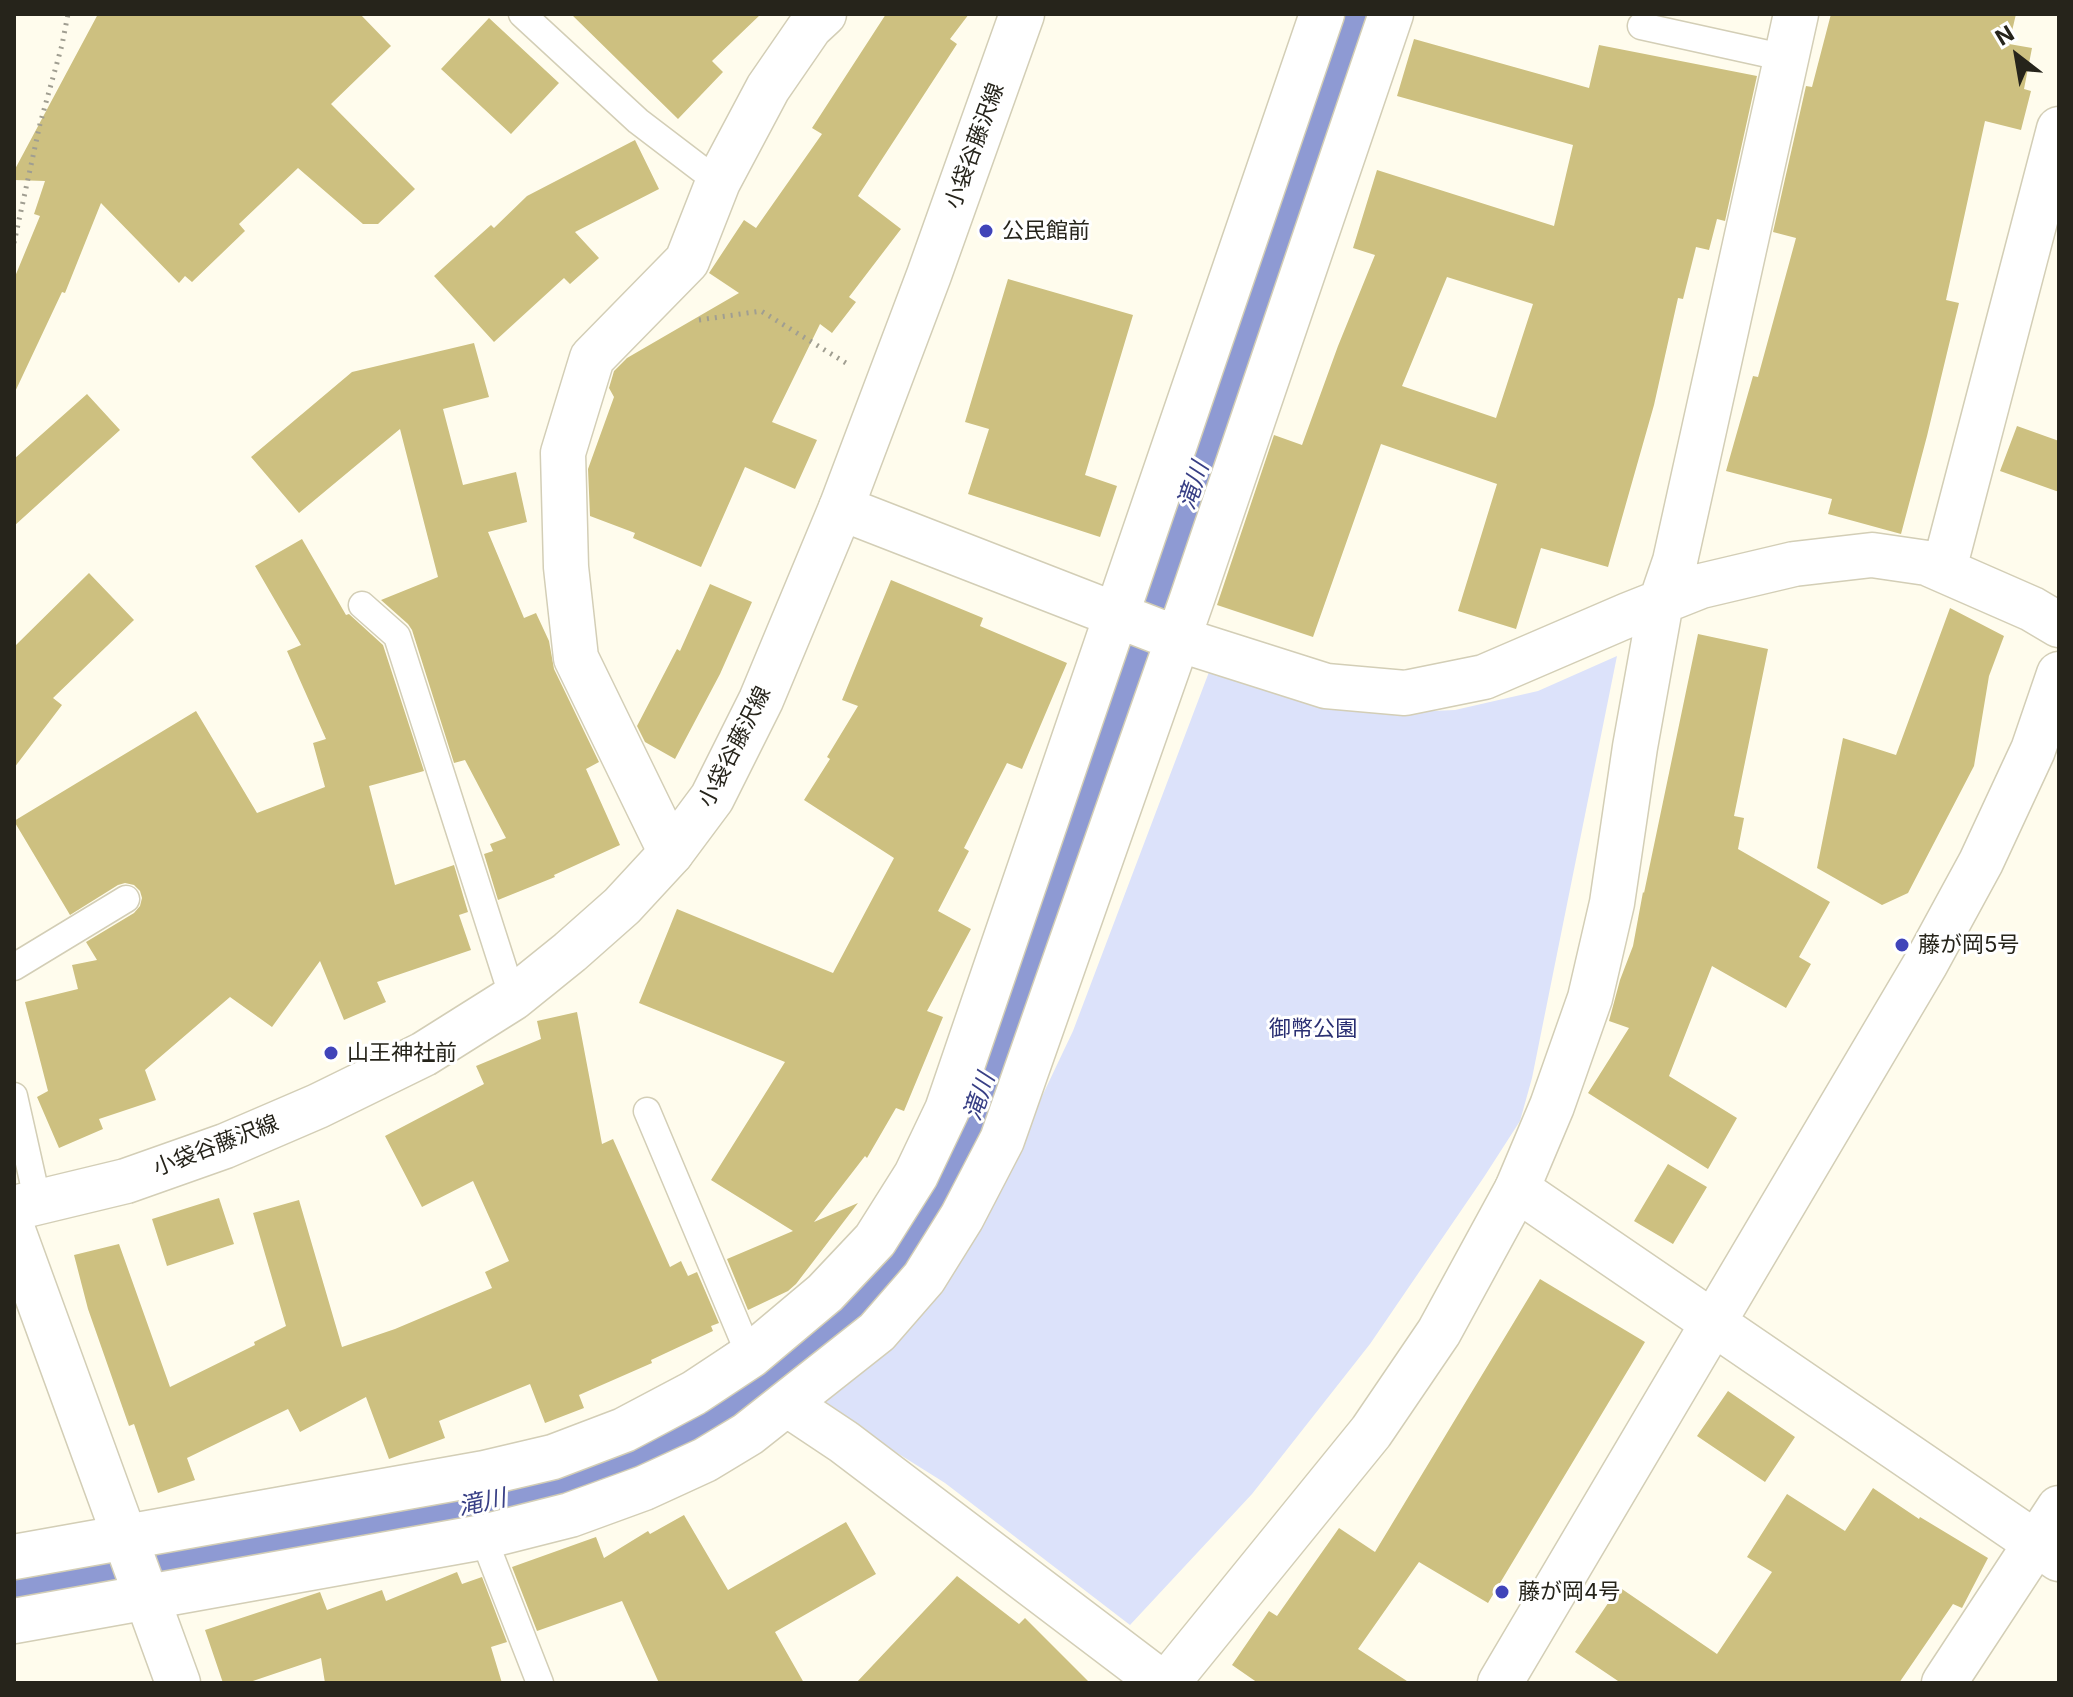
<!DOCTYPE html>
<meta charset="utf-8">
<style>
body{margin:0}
#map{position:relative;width:2073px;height:1697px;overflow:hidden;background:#fffced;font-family:Inter,sans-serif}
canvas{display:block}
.frame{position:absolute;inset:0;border:16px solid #26241b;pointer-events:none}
.north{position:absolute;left:1977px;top:16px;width:80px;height:80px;-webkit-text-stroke:6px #fff;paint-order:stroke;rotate:329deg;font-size:22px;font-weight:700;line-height:32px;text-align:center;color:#26241b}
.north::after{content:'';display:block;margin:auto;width:28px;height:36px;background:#26241b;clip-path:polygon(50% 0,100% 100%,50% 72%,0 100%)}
</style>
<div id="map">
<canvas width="2073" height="1697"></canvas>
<div class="frame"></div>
<div class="north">N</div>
</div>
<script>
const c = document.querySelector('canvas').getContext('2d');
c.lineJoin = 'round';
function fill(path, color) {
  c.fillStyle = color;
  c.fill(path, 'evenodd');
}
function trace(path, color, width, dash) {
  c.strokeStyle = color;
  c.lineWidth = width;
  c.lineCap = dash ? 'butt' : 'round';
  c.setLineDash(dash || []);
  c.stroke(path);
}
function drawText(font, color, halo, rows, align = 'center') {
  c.font = font + ' Inter,"Noto Sans JP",sans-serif';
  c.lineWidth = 6;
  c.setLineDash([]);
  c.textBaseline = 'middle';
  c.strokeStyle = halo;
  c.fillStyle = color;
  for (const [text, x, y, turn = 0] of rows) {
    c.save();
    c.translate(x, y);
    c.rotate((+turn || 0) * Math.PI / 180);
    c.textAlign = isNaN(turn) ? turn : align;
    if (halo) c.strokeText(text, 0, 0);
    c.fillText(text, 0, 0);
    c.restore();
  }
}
const green = new Path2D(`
 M 1617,656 L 1532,1078 L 1520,1121 L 1484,1177 L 1370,1344 L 1252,1494 L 1130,1625 L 945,1483 L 816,1402 L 998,1189 L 1073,1031 L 1209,672 L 1317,707 L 1386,713 L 1455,710 L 1538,691 Z`);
const river = new Path2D(`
 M 14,1590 L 331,1534 L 487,1504 L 576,1479 L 638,1452 L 688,1427 L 820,1334 L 871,1285 L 925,1219 L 966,1136 L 1017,1001 L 1359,14`);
const building = new Path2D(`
 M 98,14 L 360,14 L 391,46 L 331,104 L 415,189 L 378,224 L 363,224 L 298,168 L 239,224 L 245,231 L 192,282 L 185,276 L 179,283 L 101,203 L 65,293 L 62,292 L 14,394 L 14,279 L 40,216 L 34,214 L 45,181 L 14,180 L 14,171 Z
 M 571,14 L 761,14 L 712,61 L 723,72 L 678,119 Z
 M 886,14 L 969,14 L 950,39 L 957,44 L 858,196 L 901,229 L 849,297 L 856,302 L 832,333 L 820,324 L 772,422 L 817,440 L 795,489 L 745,467 L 701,567 L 633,538 L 635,533 L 590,516 L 588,469 L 614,397 L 609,388 L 614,371 L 627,358 L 739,293 L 709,273 L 744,220 L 756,228 L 822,134 L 812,128 Z
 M 1831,14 L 2016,14 L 2009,44 L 2032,48 L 2024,89 L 2031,91 L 2021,130 L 1985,121 L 1946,300 L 1959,303 L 1927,436 L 1901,534 L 1828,514 L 1832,499 L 1726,471 L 1753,376 L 1758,377 L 1796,238 L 1773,232 L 1806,86 L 1812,87 Z
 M 489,18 L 559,83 L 511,134 L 441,69 Z
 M 1414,39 L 1589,88 L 1599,45 L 1757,76 L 1725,221 L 1717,219 L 1709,250 L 1696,247 L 1683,299 L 1678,298 L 1654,405 L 1608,567 L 1541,548 L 1516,629 L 1458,611 L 1497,484 L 1381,444 L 1313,637 L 1217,605 L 1274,435 L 1302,445 L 1338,346 L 1375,255 L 1353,248 L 1377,170 L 1554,226 L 1573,145 L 1397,96 ZM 1447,277 L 1533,304 L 1496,418 L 1402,386 Z
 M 635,140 L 659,189 L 575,232 L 599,258 L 570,284 L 564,278 L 494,342 L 434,276 L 491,225 L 494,228 L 527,196 Z
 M 1008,279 L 1133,315 L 1085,475 L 1117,486 L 1100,537 L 968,494 L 989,429 L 965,422 Z
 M 474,343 L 489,397 L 443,409 L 463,485 L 516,472 L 527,522 L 488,532 L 524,618 L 536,613 L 549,641 L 554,669 L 599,762 L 586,769 L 620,845 L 554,875 L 555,877 L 498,900 L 484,854 L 493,851 L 490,844 L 506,838 L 465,760 L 454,763 L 412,630 L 408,624 L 381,600 L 438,577 L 400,429 L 299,513 L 251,457 L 352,372 Z
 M 87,394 L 120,430 L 14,526 L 14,459 Z
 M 2017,426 L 2059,441 L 2059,492 L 2000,471 Z
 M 302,539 L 346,615 L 349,614 L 383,645 L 424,771 L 369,786 L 395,885 L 454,865 L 468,912 L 459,915 L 471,950 L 377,982 L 386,1002 L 344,1020 L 320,961 L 272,1027 L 230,997 L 145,1070 L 156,1100 L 99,1119 L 103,1129 L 59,1148 L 37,1097 L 48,1091 L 25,1002 L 78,989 L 72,965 L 97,960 L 86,942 L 134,913 L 140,906 L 142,898 L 140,891 L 134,885 L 125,883 L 118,885 L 70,915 L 14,821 L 196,711 L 257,813 L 325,787 L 313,743 L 326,739 L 287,651 L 301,645 L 255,566 Z
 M 89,573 L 134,620 L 53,698 L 62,705 L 14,768 L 14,647 Z
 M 891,580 L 983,618 L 980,626 L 1067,663 L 1022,769 L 1007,763 L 964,848 L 969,851 L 938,911 L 971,929 L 927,1011 L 943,1017 L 904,1111 L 896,1108 L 867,1158 L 865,1156 L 814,1222 L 858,1203 L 796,1284 L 788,1291 L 748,1310 L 727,1259 L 793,1231 L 711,1180 L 785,1062 L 639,1003 L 677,909 L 833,973 L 894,858 L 804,800 L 830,759 L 827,757 L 858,706 L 842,700 Z
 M 710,584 L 752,602 L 720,674 L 675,759 L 645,742 L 637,726 L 677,649 L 680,651 Z
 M 1950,608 L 2004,636 L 1989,676 L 1974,766 L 1908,893 L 1882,905 L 1817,868 L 1843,738 L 1896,755 Z
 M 1698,634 L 1768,649 L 1734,816 L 1744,818 L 1738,849 L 1830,902 L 1799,957 L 1811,964 L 1786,1008 L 1712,966 L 1669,1076 L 1737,1118 L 1708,1169 L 1588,1093 L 1629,1028 L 1609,1021 L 1620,980 L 1633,946 L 1643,892 L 1644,893 Z
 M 577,1012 L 602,1144 L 613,1139 L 670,1267 L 681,1261 L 688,1276 L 697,1272 L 719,1323 L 711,1326 L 713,1331 L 651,1360 L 652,1363 L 579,1395 L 584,1408 L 545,1423 L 530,1384 L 439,1421 L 445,1438 L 389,1459 L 366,1397 L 300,1432 L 288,1409 L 187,1458 L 195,1480 L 158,1493 L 134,1424 L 129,1426 L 88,1309 L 74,1255 L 119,1244 L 170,1387 L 255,1345 L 254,1342 L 286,1326 L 253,1213 L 299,1200 L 342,1347 L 395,1329 L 492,1288 L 485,1272 L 509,1261 L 473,1181 L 422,1207 L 385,1136 L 484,1084 L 476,1066 L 541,1039 L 537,1021 Z
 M 1668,1164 L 1707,1187 L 1673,1244 L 1634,1221 Z
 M 219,1198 L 234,1244 L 167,1266 L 152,1219 Z
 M 1540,1279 L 1645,1342 L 1488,1603 L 1419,1562 L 1358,1649 L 1410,1683 L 1258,1683 L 1232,1665 L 1269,1611 L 1277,1616 L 1339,1528 L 1375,1552 Z
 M 1728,1391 L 1795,1437 L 1765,1482 L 1697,1436 Z
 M 1873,1488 L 1919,1519 L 1920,1517 L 1988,1558 L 1962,1608 L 1953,1604 L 1899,1683 L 1621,1683 L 1575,1652 L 1619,1587 L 1717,1654 L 1772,1572 L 1747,1557 L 1787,1494 L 1845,1531 Z
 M 684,1515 L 728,1590 L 846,1522 L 876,1574 L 775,1632 L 804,1683 L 659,1683 L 622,1601 L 537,1631 L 512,1567 L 596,1537 L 604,1558 L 648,1531 L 650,1534 Z
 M 457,1572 L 462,1584 L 482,1577 L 507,1642 L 491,1647 L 502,1683 L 325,1683 L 321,1658 L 247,1683 L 223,1683 L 205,1630 L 320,1592 L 327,1610 L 382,1590 L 386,1601 Z
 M 957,1576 L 1019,1624 L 1025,1618 L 1090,1683 L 856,1683 Z`);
const path = new Path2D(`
 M 14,243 L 40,124 L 62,45 L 68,14
 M 699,320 L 761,311 L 846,363`);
const service = new Path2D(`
 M 522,14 L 638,121 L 718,182
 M 1641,26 L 1786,58
 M 362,605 L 397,636 L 513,998
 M 14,967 L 126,899
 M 14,1096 L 38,1203
 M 647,1111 L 750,1356
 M 483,1537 L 540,1683`);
const minor = new Path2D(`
 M 841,508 L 1178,639 L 1326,686 L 1405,693 L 1484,677 L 1628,615 L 1701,586 L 1794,564 L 1872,555 L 1927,563 L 2032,609 L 2059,625
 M 1944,569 L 2059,129
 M 671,853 L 576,658 L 566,567 L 563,453 L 592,358 L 687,261 L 718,182 L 768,88 L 810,27 L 824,14
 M 787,1404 L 844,1442 L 1162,1683
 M 14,1557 L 485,1473 L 553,1457 L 624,1430 L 694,1393 L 750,1356 L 825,1293 L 875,1240 L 916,1175 L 947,1110 L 1322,14
 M 14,1621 L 483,1537 L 570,1515 L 644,1488 L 705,1460 L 748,1434 L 877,1332 L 924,1278 L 962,1217 L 1002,1140 L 1192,599 L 1391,14
 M 1167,1683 L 1371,1432 L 1439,1332 L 1517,1189 L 1552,1106 L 1590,998 L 1612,903 L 1635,747 L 1661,602 L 1675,561 L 1796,14
 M 1944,1683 L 2059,1508`);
const tertiary = new Path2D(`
 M 1517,1189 L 2059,1559
 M 14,1233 L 178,1683
 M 1500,1683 L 1926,963 L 1981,862 L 2033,750 L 2059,674`);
const secondary = new Path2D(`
 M 14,1208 L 126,1181 L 225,1146 L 318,1106 L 424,1054 L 513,998 L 570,952 L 622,906 L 671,853 L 712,798 L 761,700 L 841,508 L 929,275 L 1022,14`);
const markers = [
 [986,231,8,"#4044b9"],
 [1902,945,8,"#4044b9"],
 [331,1053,8,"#4044b9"],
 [1502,1592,8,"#4044b9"]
];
const streetNames = [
 ["小袋谷藤沢線",975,146,-70],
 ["小袋谷藤沢線",735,747,-63],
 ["小袋谷藤沢線",216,1146,-21]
];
const poiNames = [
 ["公民館前",1002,231],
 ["藤が岡5号",1918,945],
 ["山王神社前",347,1053],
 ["藤が岡4号",1518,1592]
];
const parkNames = [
 ["御幣公園",1313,1029]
];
const waterNames = [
 ["滝川",1194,486,-71],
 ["滝川",980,1097,-71],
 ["滝川",482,1503,-12]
];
fill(green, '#dce2fa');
trace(river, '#8e9ad3', 92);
fill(building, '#cdc080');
trace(service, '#d3ceb6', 29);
trace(minor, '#d3ceb6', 47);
trace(tertiary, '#d3ceb6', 47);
trace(secondary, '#d3ceb6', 47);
trace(path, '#a09e91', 5, [2, 6]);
trace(service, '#fff', 26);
trace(minor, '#fff', 44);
trace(tertiary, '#fff', 44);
trace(secondary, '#fff', 44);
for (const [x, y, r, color] of markers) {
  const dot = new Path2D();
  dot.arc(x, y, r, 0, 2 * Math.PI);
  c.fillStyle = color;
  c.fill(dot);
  trace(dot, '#fff', 3);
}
drawText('22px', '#26241b', '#fff', streetNames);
drawText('22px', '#26241b', '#fff', poiNames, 'left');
drawText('22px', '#2a2f72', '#fff', parkNames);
drawText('italic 24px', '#383f85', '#fff', waterNames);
</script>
